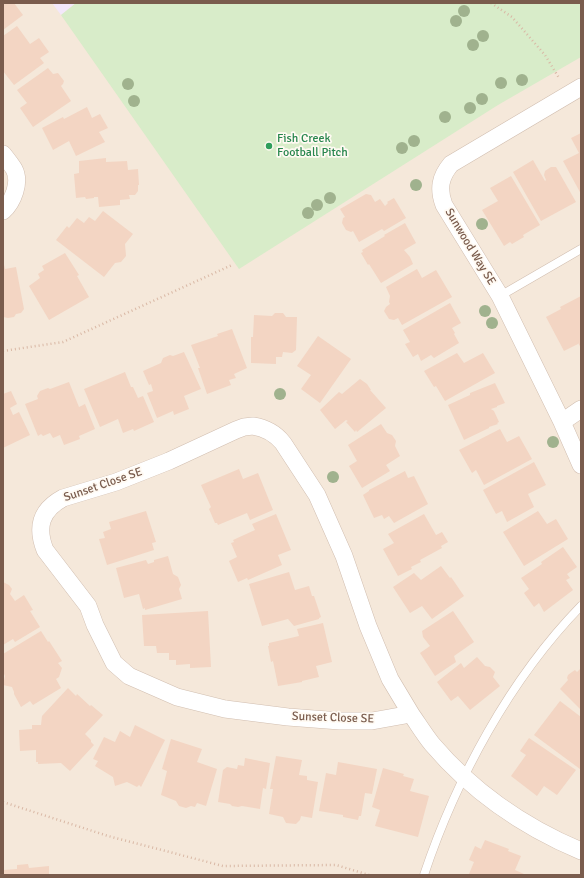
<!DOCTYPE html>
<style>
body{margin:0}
#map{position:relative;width:584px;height:878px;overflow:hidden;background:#fdf6ec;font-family:Signika,sans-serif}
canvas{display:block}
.frame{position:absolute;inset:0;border:4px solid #7a5c4d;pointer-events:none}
</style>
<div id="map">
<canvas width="584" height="878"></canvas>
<div class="frame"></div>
</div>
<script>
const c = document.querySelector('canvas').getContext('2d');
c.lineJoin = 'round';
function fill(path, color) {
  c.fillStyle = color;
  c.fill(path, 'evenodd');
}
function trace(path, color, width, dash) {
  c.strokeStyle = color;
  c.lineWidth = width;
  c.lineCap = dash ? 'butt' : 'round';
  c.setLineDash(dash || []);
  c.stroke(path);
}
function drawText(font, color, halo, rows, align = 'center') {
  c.font = font + ' Signika,sans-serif';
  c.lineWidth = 3.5;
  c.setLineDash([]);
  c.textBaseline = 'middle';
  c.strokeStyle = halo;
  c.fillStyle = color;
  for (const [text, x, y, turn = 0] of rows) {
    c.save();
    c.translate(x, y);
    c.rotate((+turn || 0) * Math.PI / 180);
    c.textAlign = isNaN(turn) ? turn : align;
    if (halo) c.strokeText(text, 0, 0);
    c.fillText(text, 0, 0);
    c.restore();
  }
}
const residential = new Path2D(`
 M 3,3 L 581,3 L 581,875 L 3,875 Z`);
const education = new Path2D(`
 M 52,3 L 76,3 L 61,15 Z`);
const green = new Path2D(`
 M 76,3 L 581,3 L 581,57 L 498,105 L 239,269 L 61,15 Z`);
const building = new Path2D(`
 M 3,3 L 14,3 L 23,15 L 3,30 Z
 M 17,26 L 30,44 L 39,38 L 49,52 L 40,58 L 44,63 L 14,85 L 3,71 L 3,36 Z
 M 48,68 L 53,74 L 58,73 L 64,81 L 63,84 L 61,86 L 71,101 L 33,127 L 20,108 L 27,103 L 17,90 Z
 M 87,107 L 92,118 L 100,114 L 108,128 L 99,132 L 105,142 L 76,156 L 69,141 L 53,150 L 42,128 L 63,117 L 64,119 Z
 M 581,133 L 581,194 L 563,161 L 579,153 L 571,138 Z
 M 106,158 L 106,162 L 127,161 L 128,170 L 138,169 L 139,185 L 138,185 L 138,191 L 135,195 L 129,195 L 130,199 L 120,200 L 120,205 L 99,207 L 98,197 L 94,197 L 94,198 L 86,199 L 85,197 L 76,198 L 74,174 L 79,173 L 79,161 Z
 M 533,160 L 545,181 L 546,180 L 544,175 L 545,171 L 551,167 L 556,167 L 576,202 L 541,221 L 513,172 Z
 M 511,176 L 540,225 L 523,235 L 524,237 L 512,244 L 510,242 L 504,246 L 482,210 L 498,201 L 490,188 Z
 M 366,194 L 371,195 L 375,202 L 380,199 L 385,206 L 388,203 L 387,202 L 394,198 L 406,218 L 384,231 L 382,229 L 359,242 L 353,231 L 351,232 L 346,230 L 342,223 L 343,218 L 345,217 L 340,209 Z
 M 103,211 L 133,234 L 125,244 L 126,256 L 121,262 L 115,263 L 104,277 L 56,240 L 67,226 L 69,228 L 77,218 L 84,223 L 89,217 L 95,221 Z
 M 405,223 L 416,243 L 404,250 L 410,257 L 413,264 L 381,283 L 369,264 L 368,265 L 361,253 L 363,252 L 362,250 L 385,236 L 384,235 Z
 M 65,253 L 79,275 L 77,276 L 89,297 L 49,320 L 29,286 L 40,278 L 38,274 L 44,270 L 42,266 Z
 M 3,260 L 5,269 L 16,267 L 24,309 L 21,313 L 16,314 L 14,317 L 8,318 L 3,317 Z
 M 417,269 L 422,278 L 436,270 L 452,297 L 402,325 L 398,318 L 394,320 L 389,319 L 384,311 L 386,307 L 390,304 L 389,302 L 390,296 L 386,287 Z
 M 581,296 L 581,348 L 578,343 L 578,344 L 564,351 L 546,317 L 561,309 L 560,307 Z
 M 450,303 L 461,323 L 452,328 L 455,333 L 454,334 L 459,343 L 434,358 L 431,355 L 421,361 L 418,354 L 413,357 L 405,344 L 410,342 L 403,330 Z
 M 275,313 L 283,313 L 286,317 L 297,317 L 296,350 L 292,353 L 283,352 L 282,357 L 276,357 L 276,364 L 251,363 L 251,337 L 253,337 L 254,315 L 272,316 Z
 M 232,329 L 247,368 L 234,374 L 236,378 L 229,380 L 231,385 L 207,394 L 198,368 L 200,368 L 191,345 L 218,336 L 217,334 Z
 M 318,336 L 351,359 L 320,403 L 301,389 L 311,375 L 297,366 Z
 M 184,352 L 201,389 L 184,396 L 189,409 L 174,415 L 173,411 L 157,418 L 147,393 L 153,391 L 151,384 L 149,385 L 143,371 L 161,363 L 163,358 L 170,355 L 173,356 Z
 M 457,353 L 464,363 L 483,353 L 495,373 L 445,401 L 436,386 L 434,387 L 424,371 Z
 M 125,372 L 131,387 L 133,387 L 138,398 L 143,396 L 154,422 L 134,431 L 133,429 L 123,433 L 118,419 L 100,427 L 84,389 Z
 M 360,379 L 367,384 L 371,390 L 370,390 L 386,408 L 357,432 L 356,430 L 355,432 L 346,422 L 348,421 L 346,420 L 335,429 L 320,410 L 339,392 L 342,394 Z
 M 69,382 L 79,407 L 85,404 L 95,429 L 79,436 L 80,439 L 64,445 L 60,435 L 53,438 L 50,433 L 43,436 L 41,434 L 38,436 L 25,404 L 38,399 L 37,396 L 40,391 L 48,388 L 50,389 Z
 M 495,383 L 505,403 L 497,406 L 497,407 L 491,409 L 494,411 L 499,422 L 497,423 L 498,424 L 489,427 L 489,428 L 464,440 L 448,405 L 470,395 L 470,393 Z
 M 11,391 L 17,404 L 10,408 L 13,415 L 19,412 L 30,435 L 3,448 L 3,394 Z
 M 381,424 L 387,433 L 392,435 L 396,441 L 395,446 L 400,456 L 386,465 L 390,471 L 362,488 L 349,466 L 357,461 L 348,445 Z
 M 500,429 L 507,442 L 519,436 L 532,459 L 484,485 L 476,470 L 472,473 L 459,450 Z
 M 534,462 L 546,485 L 528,494 L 534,507 L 507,522 L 502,511 L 496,514 L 483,490 Z
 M 239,469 L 243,479 L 258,473 L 273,510 L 250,520 L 247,513 L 218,525 L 217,523 L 215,523 L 209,509 L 211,507 L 201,485 Z
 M 405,471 L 408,478 L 414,476 L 428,504 L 394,523 L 389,516 L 384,519 L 382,515 L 374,518 L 363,495 L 369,491 L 369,490 Z
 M 146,511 L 156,542 L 152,543 L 154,550 L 107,565 L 99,539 L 105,538 L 103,532 L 111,529 L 109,522 Z
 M 538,511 L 547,524 L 556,519 L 568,539 L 524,566 L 503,532 Z
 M 276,514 L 291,550 L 278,555 L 282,565 L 248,580 L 247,578 L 238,582 L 229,561 L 237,557 L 231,543 L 234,542 L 233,540 L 255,530 L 252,524 Z
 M 424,514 L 436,535 L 442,532 L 448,542 L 441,546 L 442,548 L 420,560 L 421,562 L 411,567 L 412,569 L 398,576 L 383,549 L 394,543 L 388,534 Z
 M 563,547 L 577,567 L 567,574 L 570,578 L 566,580 L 573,590 L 544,612 L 539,603 L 534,607 L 524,593 L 529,589 L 521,578 L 542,564 L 541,562 Z
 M 168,556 L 173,574 L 178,577 L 181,585 L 179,589 L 182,599 L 145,610 L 145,608 L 143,609 L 139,594 L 124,598 L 116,568 L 146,560 L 148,564 L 154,562 L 154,560 Z
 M 441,566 L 450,578 L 451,577 L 464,596 L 432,619 L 422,606 L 410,613 L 393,587 L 414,573 L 421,580 Z
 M 289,572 L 295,590 L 309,586 L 312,596 L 314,596 L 321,617 L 319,618 L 319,619 L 294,626 L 288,619 L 262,626 L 249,584 Z
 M 3,582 L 9,585 L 12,589 L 10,594 L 15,601 L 24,595 L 33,610 L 30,611 L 40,627 L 15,642 L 13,639 L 3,645 Z
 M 208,611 L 211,667 L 190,668 L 190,664 L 176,665 L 176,660 L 169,660 L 169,653 L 157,653 L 156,646 L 144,646 L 142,615 Z
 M 453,611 L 474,642 L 454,656 L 456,662 L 435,676 L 420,653 L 430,646 L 423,637 L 422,631 Z
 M 323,623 L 332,662 L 316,666 L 319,677 L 302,681 L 302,682 L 278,686 L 273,661 L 271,662 L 268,646 L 269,646 L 269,643 L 299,636 L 297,629 Z
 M 41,631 L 48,642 L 49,641 L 62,661 L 58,663 L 62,668 L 59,677 L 56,679 L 61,688 L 33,705 L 30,701 L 21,707 L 14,694 L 14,692 L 12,687 L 3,685 L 5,676 L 3,672 L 3,654 Z
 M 477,657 L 485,666 L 490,667 L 495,672 L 493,677 L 500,686 L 470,710 L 458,696 L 451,701 L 437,682 L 461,663 L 464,668 Z
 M 581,668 L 581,710 L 560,689 L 568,680 L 567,678 L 568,675 L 572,672 L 575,670 L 577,672 Z
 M 68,688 L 76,696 L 77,694 L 90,706 L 91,705 L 103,715 L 85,734 L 91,740 L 91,742 L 94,745 L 70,771 L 61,763 L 38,764 L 38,762 L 36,762 L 36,750 L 20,751 L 19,730 L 32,729 L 32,725 L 41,725 L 42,716 Z
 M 560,701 L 581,717 L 580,769 L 534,735 Z
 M 135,725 L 165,740 L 141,787 L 139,785 L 137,787 L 127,782 L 115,786 L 113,777 L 95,766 L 98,761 L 93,759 L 104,737 L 115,742 L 120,731 L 130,737 Z
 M 529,738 L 576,770 L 557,795 L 544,786 L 537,796 L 511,776 L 526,755 L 520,751 Z
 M 171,739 L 202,749 L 197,762 L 217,769 L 206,806 L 197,803 L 195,807 L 191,806 L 186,808 L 179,806 L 176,801 L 161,795 L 167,771 L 162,769 Z
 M 276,756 L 302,760 L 299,775 L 307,776 L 307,780 L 318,782 L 312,818 L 301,816 L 300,820 L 296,824 L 286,823 L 283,817 L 269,814 L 273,789 L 270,789 Z
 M 245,758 L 270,763 L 266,789 L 263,788 L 260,809 L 242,806 L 238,807 L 232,806 L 230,804 L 218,802 L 223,770 L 227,767 L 237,769 L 238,765 L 244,766 Z
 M 338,762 L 377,769 L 372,794 L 365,793 L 361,816 L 359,816 L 358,820 L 343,817 L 343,815 L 319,811 L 326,773 L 336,775 Z
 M 383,768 L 404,774 L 403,776 L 414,779 L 410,791 L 429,796 L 418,837 L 375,826 L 380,810 L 372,807 Z
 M 485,840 L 509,849 L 508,851 L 521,856 L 515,870 L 524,874 L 524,875 L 471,875 L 469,874 L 474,862 L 469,860 L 475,846 L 481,849 Z
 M 28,864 L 29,868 L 49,866 L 49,875 L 3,875 L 3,870 L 17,869 L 17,865 Z`);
const path = new Path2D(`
 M 491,3 L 512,17 L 545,55 L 559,78
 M 3,351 L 63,342 L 232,265
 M 3,802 L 108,836 L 223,866 L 336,865 L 369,875`);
const lane = new Path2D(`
 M 500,296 L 581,249
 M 424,875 C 456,779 510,679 581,606`);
const street = new Path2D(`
 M 581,87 L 451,164 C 440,177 438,189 444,205 L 500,296 L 562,422 L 581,465
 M 3,154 C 7,159 11,164 14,169 C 21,182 13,202 3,211
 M 562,422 L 581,409
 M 253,426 C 266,428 275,433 283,443 L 317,495 L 344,556 L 368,626 L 390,679 L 411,714 L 372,721 L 340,721 L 288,717 L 225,709 L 177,697 L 129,676 L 114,663 L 95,625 L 88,606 L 45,550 C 36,527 41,510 63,498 L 116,482 L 169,461 L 236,430 L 244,427 Z
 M 411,714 C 418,724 424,734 432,744 C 472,791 524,827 581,851`);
const trees = [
 [464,11],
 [456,21],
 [483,36],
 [473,45],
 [522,80],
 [501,83],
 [128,84],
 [482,99],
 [134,101],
 [470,108],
 [445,117],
 [414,141],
 [402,148],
 [416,185],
 [330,198],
 [317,205],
 [308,213],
 [482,224],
 [485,311],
 [492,323],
 [280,394],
 [553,442],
 [333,477]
];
const markers = [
 [269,146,4,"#2e9e5b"]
];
const leisureNames = [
 ["Fish Creek",277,139],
 ["Football Pitch",277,153]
];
const streetNames = [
 ["Sunwood Way SE",470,247,59],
 ["Sunset Close SE",103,485,-19],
 ["Sunset Close SE",333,718,2]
];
fill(residential, '#f5e8da');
fill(education, '#f3e8fa');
fill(green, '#d8ecc9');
fill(building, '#f3d5c3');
trace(lane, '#d1beb0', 9);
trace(street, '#d1beb0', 18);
trace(path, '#d9b8a5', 2.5, [1, 3]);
trace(lane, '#fff', 8);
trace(street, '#fff', 17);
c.fillStyle = '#a0b28e';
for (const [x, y] of trees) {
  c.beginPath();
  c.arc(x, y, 6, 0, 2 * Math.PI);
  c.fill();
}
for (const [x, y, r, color] of markers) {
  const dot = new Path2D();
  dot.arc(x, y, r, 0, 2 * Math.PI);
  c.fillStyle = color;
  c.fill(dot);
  trace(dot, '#fffaf3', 1.5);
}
drawText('12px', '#27864d', '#fffaf3', leisureNames, 'left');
drawText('12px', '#7a5c4d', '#fffaf3', streetNames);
</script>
